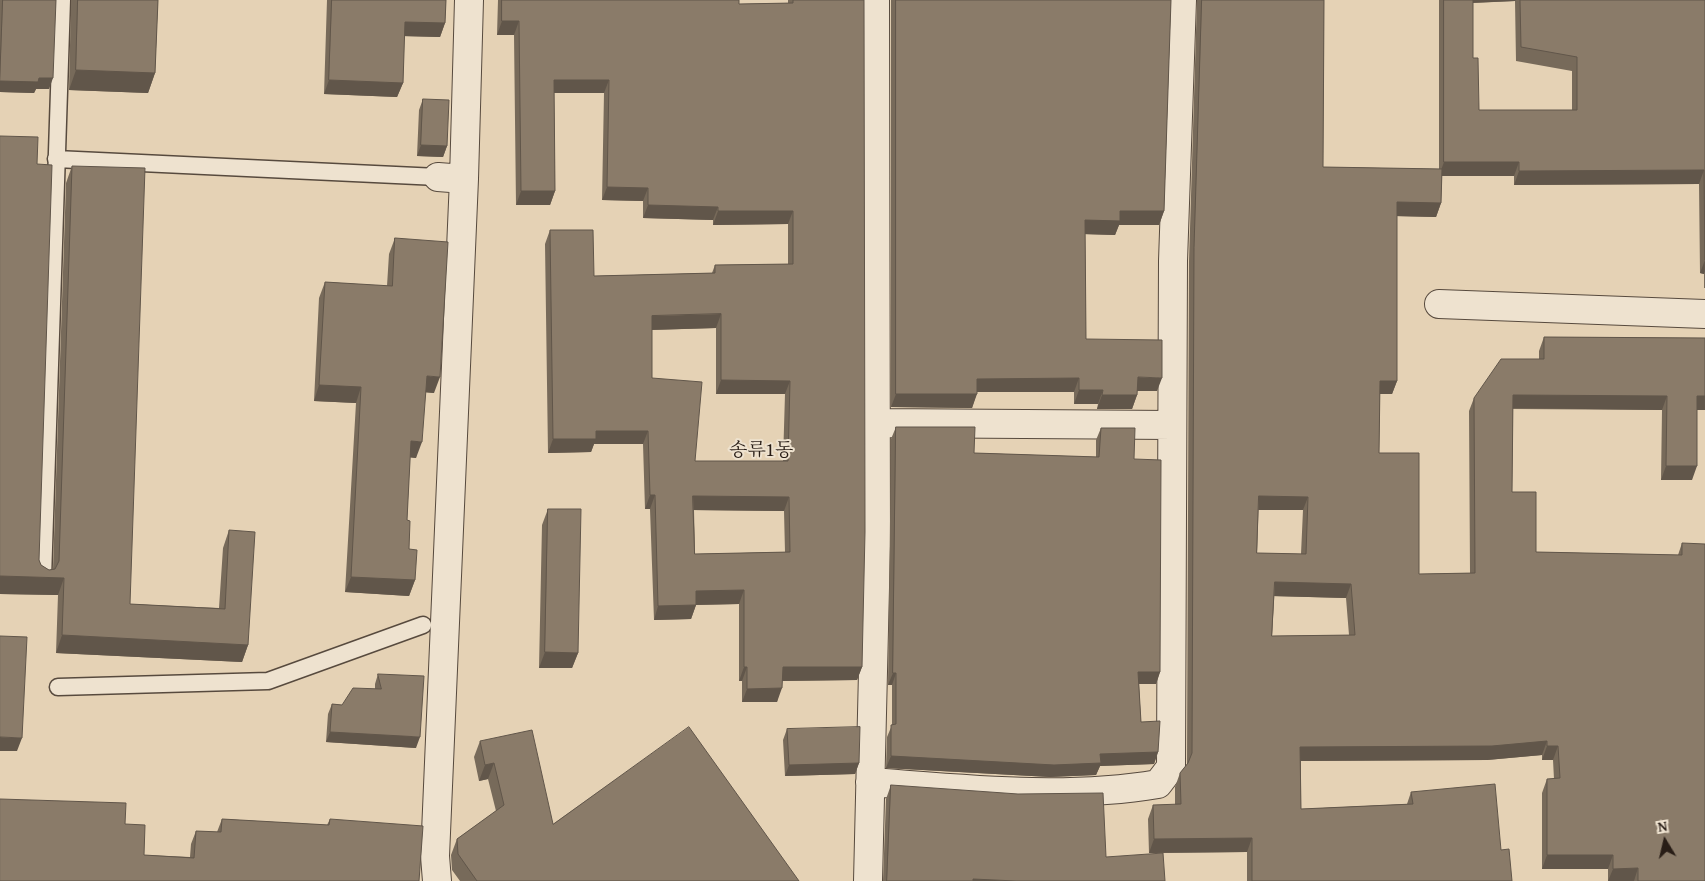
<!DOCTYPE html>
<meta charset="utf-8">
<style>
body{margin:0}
#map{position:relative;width:1705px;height:881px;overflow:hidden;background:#e5d2b5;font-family:"Gentium Book Plus",serif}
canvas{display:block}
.north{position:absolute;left:1640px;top:816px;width:50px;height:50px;-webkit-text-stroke:4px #eee2cf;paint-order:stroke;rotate:351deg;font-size:14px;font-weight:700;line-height:20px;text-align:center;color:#281d16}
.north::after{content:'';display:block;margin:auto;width:18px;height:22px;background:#281d16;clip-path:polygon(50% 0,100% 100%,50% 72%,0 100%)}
</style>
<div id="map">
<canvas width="1705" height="881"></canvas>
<div class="north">N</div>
</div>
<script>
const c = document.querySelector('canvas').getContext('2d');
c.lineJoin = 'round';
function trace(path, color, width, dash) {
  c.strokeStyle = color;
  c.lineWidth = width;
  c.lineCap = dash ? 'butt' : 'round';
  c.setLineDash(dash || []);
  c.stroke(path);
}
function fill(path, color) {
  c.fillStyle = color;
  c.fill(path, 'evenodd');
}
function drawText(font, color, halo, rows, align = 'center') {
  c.font = font + ' "Gentium Book Plus","Noto Serif KR",serif';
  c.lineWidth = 4;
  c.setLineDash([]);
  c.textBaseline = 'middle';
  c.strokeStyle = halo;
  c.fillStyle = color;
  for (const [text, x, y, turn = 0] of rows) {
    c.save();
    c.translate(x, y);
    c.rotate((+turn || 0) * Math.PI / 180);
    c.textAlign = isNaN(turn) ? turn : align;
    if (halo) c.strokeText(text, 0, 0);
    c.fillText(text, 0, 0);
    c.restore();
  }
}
const lane = new Path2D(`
 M 56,159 L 438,177
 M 43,578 L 62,0
 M 58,687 L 268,681 L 423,625`);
const street = new Path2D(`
 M 438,177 L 464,179
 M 1439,304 L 1705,314
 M 877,423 L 1172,425
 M 870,782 C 965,789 1063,800 1158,784 L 1171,767 L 1173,261 L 1182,0
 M 437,881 L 435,856 L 464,179 L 469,0
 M 868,881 L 876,546 L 875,0`);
const wall = new Path2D(`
 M 0,0 L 56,0 L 49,89 L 36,89 L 34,93 L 0,92 Z
 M 71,0 L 158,0 L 155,73 L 148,93 L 69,90 Z
 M 327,0 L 446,0 L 445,23 L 440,37 L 404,36 L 403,83 L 397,97 L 324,94 Z
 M 498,0 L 739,0 L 739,4 L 788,3 L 788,0 L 864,0 L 862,667 L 857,680 L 782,681 L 777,702 L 742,702 L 742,681 L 739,681 L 739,604 L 696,605 L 691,619 L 654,620 L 650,509 L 645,509 L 643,444 L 594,444 L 591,452 L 548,453 L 545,244 L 550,230 L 594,276 L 712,273 L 715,265 L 788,264 L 788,224 L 713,225 L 713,220 L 643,218 L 643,201 L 602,200 L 604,93 L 554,93 L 555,191 L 550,205 L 516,205 L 514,35 L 497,35 ZM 716,328 L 716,394 L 785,394 L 783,461 L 695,461 L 652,378 L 652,330 ZM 694,510 L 784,511 L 785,552 L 695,554 Z
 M 891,0 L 1171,0 L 1164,211 L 1159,225 L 1119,225 L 1115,235 L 1085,234 L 1086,339 L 1157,391 L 1137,391 L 1137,395 L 1132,409 L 1097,409 L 1098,404 L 1074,404 L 1074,392 L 977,392 L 972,408 L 891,407 Z
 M 1197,0 L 1324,0 L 1323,167 L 1439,169 L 1439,0 L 1705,0 L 1705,288 L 1704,288 L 1704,274 L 1700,273 L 1699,184 L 1514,185 L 1514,176 L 1442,176 L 1441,203 L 1436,217 L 1397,216 L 1397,381 L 1392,394 L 1380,394 L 1379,453 L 1419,574 L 1470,573 L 1469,411 L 1474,398 L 1539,359 L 1539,351 L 1544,337 L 1705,338 L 1705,410 L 1697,410 L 1692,480 L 1661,480 L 1662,410 L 1513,409 L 1512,492 L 1536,552 L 1678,555 L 1682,543 L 1705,881 L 1608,881 L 1608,869 L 1542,869 L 1542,793 L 1547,779 L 1554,779 L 1553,760 L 1542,760 L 1542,755 L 1487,760 L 1301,761 L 1301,809 L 1407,804 L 1411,792 L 1501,850 L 1512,881 L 1247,881 L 1247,852 L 1149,853 L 1148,819 L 1153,805 L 1175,805 L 1175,787 L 1180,773 L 1187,765 L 1189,261 ZM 1515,1 L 1516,61 L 1572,71 L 1572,110 L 1479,110 L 1473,58 L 1473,3 ZM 1258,510 L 1303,510 L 1301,554 L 1257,553 ZM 1274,596 L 1346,598 L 1349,635 L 1272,636 Z
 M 423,99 L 447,146 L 443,157 L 417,156 L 419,110 Z
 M 37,164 L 39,560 L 41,565 L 49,570 L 53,569 L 66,183 L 72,166 L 130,604 L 219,608 L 223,548 L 229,530 L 248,645 L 242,662 L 56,653 L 58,595 L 0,594 Z
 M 395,238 L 434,393 L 425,392 L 416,458 L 410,457 L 407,520 L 409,549 L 415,580 L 409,596 L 345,592 L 356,403 L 314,401 L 319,298 L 325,282 L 387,286 L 389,254 Z
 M 896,427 L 974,453 L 1096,457 L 1096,440 L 1101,428 L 1134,459 L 1160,672 L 1156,684 L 1139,684 L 1141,722 L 1158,752 L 1154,764 L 1100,766 L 1096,775 L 1050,777 L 886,768 L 887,737 L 892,725 L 892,685 L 888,685 L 891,439 Z
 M 548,509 L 578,653 L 572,668 L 539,668 L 542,525 Z
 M 378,674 L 416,748 L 326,742 L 328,714 L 332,704 L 342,705 L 375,689 L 375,684 Z
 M 787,729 L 859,763 L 855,774 L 785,776 L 783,740 Z
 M 480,741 L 553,824 L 799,881 L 460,881 L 452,870 L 451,855 L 457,839 L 496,811 L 488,779 L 479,781 L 474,757 Z
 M 891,785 L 1106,857 L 1165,881 L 883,881 L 886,799 Z
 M 222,819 L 327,825 L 330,819 L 419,881 L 0,881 L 125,824 L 144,855 L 190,857 L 191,844 L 196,831 L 217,832 Z`);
const shadedWall = new Path2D(`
 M 1469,0 L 1516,0 L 1515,1 L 1468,3 Z
 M 502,21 L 519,21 L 514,35 L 497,35 Z
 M 405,22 L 445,23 L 440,37 L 400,36 Z
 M 76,70 L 155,73 L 148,93 L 69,90 Z
 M 39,78 L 53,78 L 49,89 L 36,89 L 34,93 L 0,92 L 0,81 Z
 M 329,80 L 403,83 L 397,97 L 324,94 Z
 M 554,80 L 609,80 L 604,93 L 549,93 Z
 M 421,145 L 447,146 L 443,157 L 417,156 Z
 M 1444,162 L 1519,162 L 1514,176 L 1439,176 Z
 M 1704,170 L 1699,184 L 1514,185 L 1519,171 Z
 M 607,187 L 648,188 L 643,201 L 602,200 Z
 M 521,191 L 555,191 L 550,205 L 516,205 Z
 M 1397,202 L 1441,203 L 1436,217 L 1392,216 Z
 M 648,205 L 718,207 L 713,220 L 643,218 Z
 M 718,211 L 793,211 L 788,224 L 713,225 Z
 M 1120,211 L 1164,211 L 1159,225 L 1119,225 L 1115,235 L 1080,234 L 1085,220 Z
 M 1705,260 L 1705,271 L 1704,274 L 1700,273 Z
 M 721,314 L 716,328 L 647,330 L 652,316 Z
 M 427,376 L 440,377 L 434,393 L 421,392 Z
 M 1138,377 L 1162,378 L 1157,391 L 1133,391 Z
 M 1079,378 L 1074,392 L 972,392 L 977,379 Z
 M 721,380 L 790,381 L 785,394 L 716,394 Z
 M 1380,381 L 1397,381 L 1392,394 L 1375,394 Z
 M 319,385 L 361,387 L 356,403 L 314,401 Z
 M 1079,390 L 1103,390 L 1098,404 L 1074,404 Z
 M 896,394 L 977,394 L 972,408 L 891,407 Z
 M 1102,395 L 1137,395 L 1132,409 L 1097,409 Z
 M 1513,395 L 1667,396 L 1662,410 L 1508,408 Z
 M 1697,396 L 1705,396 L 1705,410 L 1692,410 Z
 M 596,431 L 648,431 L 643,444 L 594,444 L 591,452 L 548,453 L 553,439 Z
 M 411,441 L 422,442 L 416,458 L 405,457 Z
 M 1666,466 L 1697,466 L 1692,480 L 1661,480 Z
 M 650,495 L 655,495 L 650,509 L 645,509 Z
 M 693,496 L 789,497 L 784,511 L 688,510 Z
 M 1259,496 L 1308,497 L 1303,510 L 1254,510 Z
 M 0,576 L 64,578 L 58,595 L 0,594 Z
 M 351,577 L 415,580 L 409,596 L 345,592 Z
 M 1275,582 L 1351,584 L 1346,598 L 1270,596 Z
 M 744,590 L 739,604 L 691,605 L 696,591 Z
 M 696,605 L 691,619 L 654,620 L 658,606 Z
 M 62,635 L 248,645 L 242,662 L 56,653 Z
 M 545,652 L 578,653 L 572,668 L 539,668 Z
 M 744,667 L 747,667 L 742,681 L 739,681 Z
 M 783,667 L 862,667 L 857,680 L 778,681 Z
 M 1138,672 L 1160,672 L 1156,684 L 1134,684 Z
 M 893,673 L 896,673 L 892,685 L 888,685 Z
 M 782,688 L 777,702 L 742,702 L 747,689 Z
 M 330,732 L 420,737 L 416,748 L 326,742 Z
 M 0,737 L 22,738 L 17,751 L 0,751 Z
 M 1547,741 L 1542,755 L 1487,760 L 1295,761 L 1300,747 Z
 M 1547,746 L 1558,746 L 1553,760 L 1542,760 Z
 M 1158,752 L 1154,764 L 1100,766 L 1096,775 L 1050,777 L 886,768 L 891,756 L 1100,754 Z
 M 494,763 L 488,779 L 479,781 L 485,765 Z
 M 859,763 L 855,774 L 785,776 L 789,765 Z
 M 1252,838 L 1247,852 L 1149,853 L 1154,839 Z
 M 1547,855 L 1613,855 L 1608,869 L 1542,869 Z
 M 1638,868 L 1634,881 L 1608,881 L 1613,869 Z
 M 973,879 L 1016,881 L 972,881 Z`);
const building = new Path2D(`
 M 3,0 L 56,0 L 53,78 L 39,78 L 38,82 L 0,81 Z
 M 78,0 L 158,0 L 155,73 L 76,70 Z
 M 332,0 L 446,0 L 445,23 L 405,22 L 403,83 L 329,80 Z
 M 502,0 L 739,0 L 739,4 L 793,3 L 793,0 L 864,0 L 865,532 L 862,667 L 783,667 L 782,688 L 747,689 L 747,667 L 744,667 L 744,590 L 696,591 L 696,605 L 658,606 L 655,495 L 650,495 L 648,431 L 596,431 L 596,439 L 553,439 L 550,230 L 593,230 L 594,276 L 715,273 L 715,265 L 793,264 L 793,211 L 718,211 L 718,207 L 648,205 L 648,188 L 607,187 L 609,80 L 554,80 L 555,191 L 521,191 L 519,21 L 502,21 ZM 721,314 L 721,380 L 790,381 L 788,461 L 695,461 L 702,382 L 652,378 L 652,316 ZM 693,496 L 789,497 L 790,552 L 695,554 Z
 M 896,0 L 1171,0 L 1164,211 L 1120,211 L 1120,221 L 1085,220 L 1086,339 L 1162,340 L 1162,378 L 1138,377 L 1137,395 L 1102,395 L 1103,390 L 1079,390 L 1079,378 L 977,379 L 977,394 L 896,394 Z
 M 1202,0 L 1324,0 L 1323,167 L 1442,169 L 1441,203 L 1397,202 L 1397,381 L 1380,381 L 1379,453 L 1419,453 L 1419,574 L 1475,573 L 1474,398 L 1501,359 L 1544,359 L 1544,337 L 1705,338 L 1705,396 L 1697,396 L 1697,466 L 1666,466 L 1667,396 L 1513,395 L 1512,492 L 1536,492 L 1536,552 L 1682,555 L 1682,543 L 1705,544 L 1705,881 L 1638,881 L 1638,868 L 1613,869 L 1613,855 L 1547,855 L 1547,779 L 1560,778 L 1558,746 L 1547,746 L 1547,741 L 1492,746 L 1300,747 L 1301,809 L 1413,804 L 1411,792 L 1495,784 L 1501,850 L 1509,849 L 1512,881 L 1252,881 L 1252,838 L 1154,839 L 1153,805 L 1181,804 L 1180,773 L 1188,763 L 1192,753 L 1194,248 ZM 1259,496 L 1308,497 L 1306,554 L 1257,553 ZM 1275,582 L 1351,584 L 1355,635 L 1272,636 Z
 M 1444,0 L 1473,0 L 1473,58 L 1478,58 L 1479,110 L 1577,110 L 1577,57 L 1521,47 L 1520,0 L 1705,0 L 1705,260 L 1704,170 L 1519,171 L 1519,162 L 1444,162 Z
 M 423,99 L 449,100 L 447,146 L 421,145 Z
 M 0,136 L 38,137 L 37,164 L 52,165 L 39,560 L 41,565 L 49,570 L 55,569 L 59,561 L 72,166 L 145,168 L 130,604 L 225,609 L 229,530 L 255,532 L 248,645 L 62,635 L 64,578 L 0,576 Z
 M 395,238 L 448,242 L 440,377 L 427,376 L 422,442 L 411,441 L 407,520 L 410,521 L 409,549 L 417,550 L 415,580 L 351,577 L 361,387 L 319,385 L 325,282 L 392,286 Z
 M 896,427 L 975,427 L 974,453 L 1099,457 L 1101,428 L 1135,428 L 1134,459 L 1161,460 L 1160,672 L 1138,672 L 1141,722 L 1160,721 L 1158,752 L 1100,754 L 1101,763 L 1054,765 L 891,756 L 891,725 L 896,724 L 896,673 L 893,673 Z
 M 548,509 L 581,509 L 578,653 L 545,652 Z
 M 0,636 L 27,637 L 22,738 L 0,737 Z
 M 378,674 L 424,676 L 420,737 L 330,732 L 332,704 L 342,705 L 353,688 L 381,689 Z
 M 689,727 L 799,881 L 477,881 L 458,854 L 457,839 L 504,805 L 494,763 L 485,765 L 480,741 L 532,730 L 553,824 Z
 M 860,727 L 859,763 L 789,765 L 787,729 Z
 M 891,785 L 1018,794 L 1103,793 L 1106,857 L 1163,853 L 1165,881 L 1016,881 L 973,879 L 973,881 L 887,881 Z
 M 0,799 L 126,803 L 125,824 L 145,825 L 144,855 L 194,858 L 196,831 L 221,832 L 222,819 L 329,825 L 330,819 L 423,826 L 419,881 L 0,881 Z`);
const quarterNames = [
 ["송류1동",761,451]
];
trace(lane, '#574a3e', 19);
trace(street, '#574a3e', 30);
trace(lane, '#eee2cf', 16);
trace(street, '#eee2cf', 28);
fill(wall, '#776a5a');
fill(shadedWall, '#61564a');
fill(building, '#8a7b69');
trace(building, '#61564a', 1);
drawText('19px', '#281d16', '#eee2cf', quarterNames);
</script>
